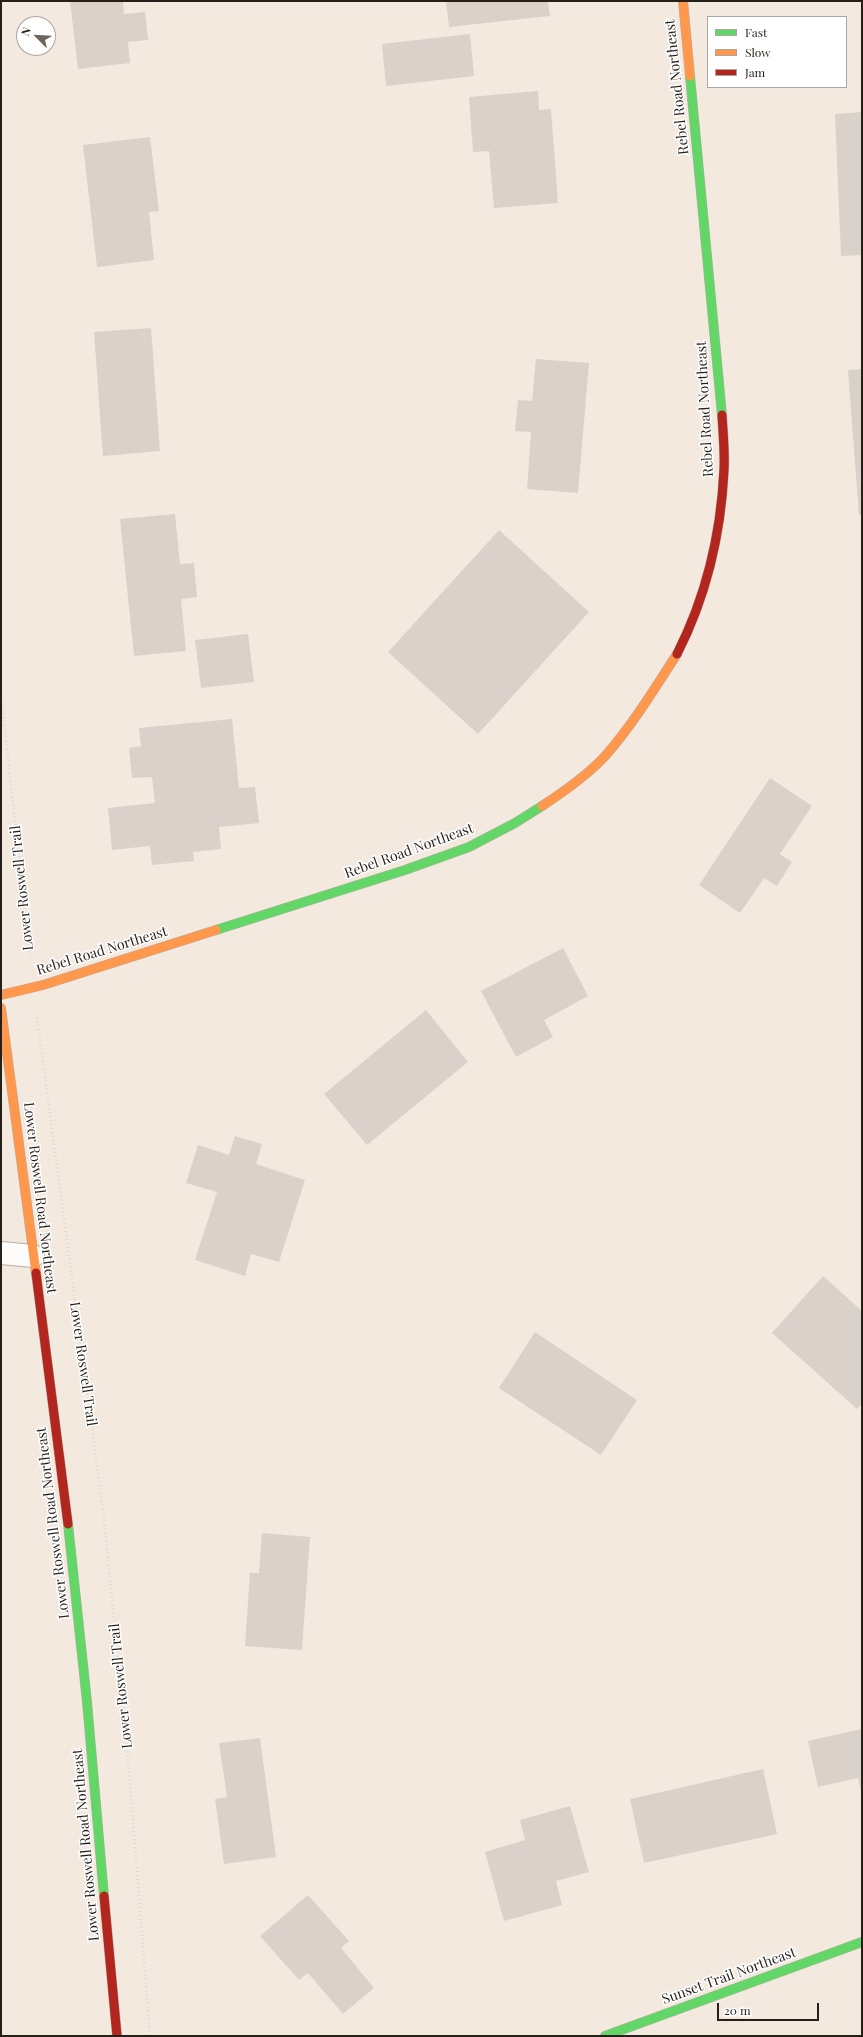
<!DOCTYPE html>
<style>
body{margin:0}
#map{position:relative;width:863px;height:2037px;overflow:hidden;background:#f4e9de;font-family:"Playfair Display",serif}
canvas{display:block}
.frame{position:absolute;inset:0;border:2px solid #261e18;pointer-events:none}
.legend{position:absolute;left:707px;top:16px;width:140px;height:72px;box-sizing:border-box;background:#fff;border:1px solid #a8a5a3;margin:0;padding:5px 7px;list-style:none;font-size:12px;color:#261e18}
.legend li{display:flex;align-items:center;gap:8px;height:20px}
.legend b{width:20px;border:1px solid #a8a5a3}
.north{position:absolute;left:16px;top:16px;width:40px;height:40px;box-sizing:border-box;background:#fff;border:1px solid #a8a5a3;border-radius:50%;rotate:294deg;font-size:11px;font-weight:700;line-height:16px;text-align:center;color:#261e18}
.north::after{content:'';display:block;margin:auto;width:14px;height:18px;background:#6e655d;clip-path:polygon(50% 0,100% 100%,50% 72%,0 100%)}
.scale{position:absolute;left:717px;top:2003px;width:102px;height:18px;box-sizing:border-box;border:2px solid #261e18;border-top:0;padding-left:5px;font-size:12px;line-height:14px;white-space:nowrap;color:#261e18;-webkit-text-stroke:3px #fff;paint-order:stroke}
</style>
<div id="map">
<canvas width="863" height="2037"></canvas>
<div class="frame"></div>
<ul class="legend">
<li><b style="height:5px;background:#63d668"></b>Fast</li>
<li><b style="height:5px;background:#ff974d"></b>Slow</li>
<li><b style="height:5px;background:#b3261e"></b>Jam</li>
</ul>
<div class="north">N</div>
<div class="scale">20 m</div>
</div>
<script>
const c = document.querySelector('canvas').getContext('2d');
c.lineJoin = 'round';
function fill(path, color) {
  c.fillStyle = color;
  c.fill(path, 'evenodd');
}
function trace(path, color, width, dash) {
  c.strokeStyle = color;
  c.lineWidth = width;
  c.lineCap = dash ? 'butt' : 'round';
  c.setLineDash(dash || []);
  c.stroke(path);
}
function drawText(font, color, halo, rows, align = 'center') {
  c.font = font + ' "Playfair Display",serif';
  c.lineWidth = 3;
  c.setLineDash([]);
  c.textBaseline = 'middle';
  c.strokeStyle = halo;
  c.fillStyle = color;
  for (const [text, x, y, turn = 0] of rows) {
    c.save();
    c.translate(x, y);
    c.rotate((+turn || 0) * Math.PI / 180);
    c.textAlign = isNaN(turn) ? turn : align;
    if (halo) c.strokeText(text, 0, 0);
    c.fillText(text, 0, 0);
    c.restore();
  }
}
const building = new Path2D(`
 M 70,1 L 123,1 L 124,14 L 145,12 L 148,40 L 128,42 L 130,63 L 78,69 Z
 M 446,1 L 548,1 L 550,16 L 449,27 Z
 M 470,34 L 474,76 L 386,86 L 382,44 Z
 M 538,91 L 539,110 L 551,109 L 558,203 L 494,208 L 489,151 L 473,152 L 469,97 Z
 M 862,112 L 862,255 L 841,256 L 835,114 Z
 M 150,137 L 159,211 L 149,212 L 154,260 L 97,267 L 83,145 Z
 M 151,328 L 160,451 L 103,456 L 94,332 Z
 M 536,359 L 589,363 L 578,493 L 527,489 L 531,432 L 515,431 L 518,400 L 532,401 Z
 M 862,369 L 862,515 L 859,515 L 848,370 Z
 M 175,514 L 180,564 L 194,563 L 197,597 L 181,599 L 186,651 L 134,656 L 120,519 Z
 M 499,530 L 589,612 L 478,734 L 388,652 Z
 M 248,634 L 254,682 L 201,688 L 195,640 Z
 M 232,719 L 239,788 L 255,787 L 259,823 L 219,827 L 221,849 L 193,852 L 194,861 L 152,865 L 150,846 L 112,850 L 108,808 L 155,803 L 152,777 L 132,778 L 129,748 L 141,746 L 139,728 Z
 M 770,778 L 812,806 L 780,854 L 792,862 L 777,886 L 764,878 L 740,913 L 699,885 Z
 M 563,948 L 588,996 L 544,1020 L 553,1037 L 516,1057 L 481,991 Z
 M 426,1010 L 468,1062 L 367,1145 L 324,1094 Z
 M 235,1136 L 262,1144 L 256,1164 L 305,1180 L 279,1262 L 251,1254 L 245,1276 L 195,1260 L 217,1192 L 186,1183 L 198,1145 L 229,1155 Z
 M 823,1276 L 862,1311 L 862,1404 L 857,1409 L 772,1333 Z
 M 535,1332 L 637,1400 L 601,1455 L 499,1388 Z
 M 262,1533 L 310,1537 L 302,1650 L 245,1646 L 250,1573 L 259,1573 Z
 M 862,1729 L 862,1796 L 858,1778 L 818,1787 L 808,1741 Z
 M 260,1738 L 276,1857 L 224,1864 L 215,1799 L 227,1797 L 219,1743 Z
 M 763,1769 L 777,1834 L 644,1863 L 630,1799 Z
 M 570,1806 L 589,1872 L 556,1881 L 562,1905 L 504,1921 L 485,1852 L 525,1840 L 520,1820 Z
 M 308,1895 L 349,1941 L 341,1948 L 374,1988 L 343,2014 L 308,1973 L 299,1980 L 260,1936 Z`);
const path = new Path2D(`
 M 1,693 L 30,958
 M 37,1017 L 104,1518 L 129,1771 L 150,2036`);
const street = new Path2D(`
 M 1,1253 L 33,1256`);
const fast = new Path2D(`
 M 690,76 L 722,415
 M 216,930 L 405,870 L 469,847 L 515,823 L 542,806
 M 68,1524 L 87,1702 L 104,1896
 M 605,2036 L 862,1942`);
const slow = new Path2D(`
 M 683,1 L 690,76
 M 542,806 C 565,791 588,775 606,755 C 633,724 655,688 677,654
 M 1,995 L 43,985 L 216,930
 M 1,1008 L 36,1273`);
const jam = new Path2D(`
 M 677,654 C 706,597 721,533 724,470 C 725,452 723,433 722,415
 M 36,1273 L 68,1524
 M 104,1896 L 117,2036`);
const streetNames = [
 ["Rebel Road Northeast",677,87,-96],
 ["Rebel Road Northeast",705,409,-93],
 ["Rebel Road Northeast",409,851,-20],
 ["Lower Roswell Trail",22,888,-96],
 ["Rebel Road Northeast",102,951,-17],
 ["Lower Roswell Road Northeast",40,1198,83],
 ["Lower Roswell Trail",83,1364,82],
 ["Lower Roswell Road Northeast",53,1523,-97],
 ["Lower Roswell Trail",121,1686,-96],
 ["Lower Roswell Road Northeast",86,1845,-95],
 ["Sunset Trail Northeast",729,1976,-20]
];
fill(building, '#dbd1cb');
trace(street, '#b6aea5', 24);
trace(fast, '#b6aea5', 10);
trace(slow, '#b6aea5', 10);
trace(jam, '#b6aea5', 10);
trace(path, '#dbd8d5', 2.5, [1, 3]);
trace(street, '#fdfcfa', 22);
trace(fast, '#63d668', 9);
trace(slow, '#ff974d', 9);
trace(jam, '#b3261e', 9);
drawText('14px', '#261e18', '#fff', streetNames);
</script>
